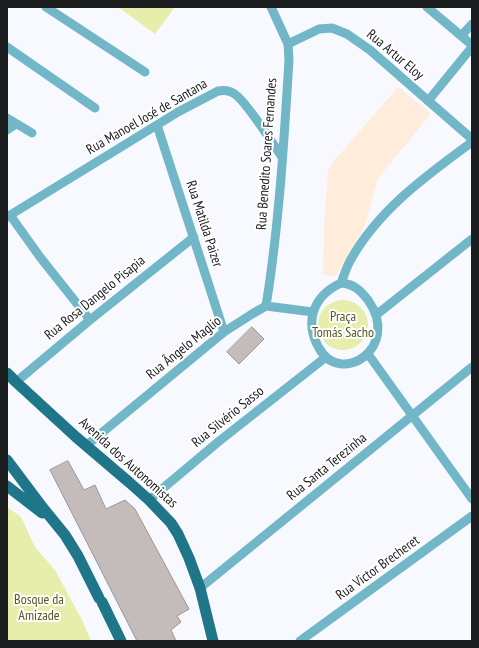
<!DOCTYPE html>
<meta charset="utf-8">
<style>
body{margin:0}
#map{position:relative;width:479px;height:648px;overflow:hidden;background:#f8f9fe;font-family:"PT Sans Narrow",sans-serif}
canvas{display:block}
.frame{position:absolute;inset:0;border:8px solid #1b1c1e;pointer-events:none}
</style>
<div id="map">
<canvas width="479" height="648"></canvas>
<div class="frame"></div>
</div>
<script>
const c = document.querySelector('canvas').getContext('2d');
c.lineJoin = 'round';
function fill(path, color) {
  c.fillStyle = color;
  c.fill(path, 'evenodd');
}
function trace(path, color, width, dash) {
  c.strokeStyle = color;
  c.lineWidth = width;
  c.lineCap = dash ? 'butt' : 'round';
  c.setLineDash(dash || []);
  c.stroke(path);
}
function drawText(font, color, halo, rows, align = 'center') {
  c.font = font + ' "PT Sans Narrow",sans-serif';
  c.lineWidth = 4;
  c.setLineDash([]);
  c.textBaseline = 'middle';
  c.strokeStyle = halo;
  c.fillStyle = color;
  for (const [text, x, y, turn = 0] of rows) {
    c.save();
    c.translate(x, y);
    c.rotate((+turn || 0) * Math.PI / 180);
    c.textAlign = isNaN(turn) ? turn : align;
    if (halo) c.strokeText(text, 0, 0);
    c.fillText(text, 0, 0);
    c.restore();
  }
}
const education = new Path2D(`
 M 398,87 L 431,114 L 378,178 L 364,228 L 335,277 L 323,274 L 324,228 L 328,171 L 334,161 Z`);
const green = new Path2D(`
 M 118,7 L 175,7 L 155,34 Z
 M318 325a25 25 0 1 1 50 0a25 25 0 1 1-50 0Z
 M 7,507 L 21,517 L 35,547 L 55,570 L 82,620 L 91,641 L 7,641 Z`);
const building = new Path2D(`
 M 252,327 L 264,339 L 239,364 L 227,352 Z
 M 68,461 L 84,490 L 95,485 L 106,509 L 125,500 L 135,509 L 189,609 L 177,616 L 181,622 L 171,630 L 176,641 L 137,641 L 50,470 Z`);
const minor = new Path2D(`
 M 46,7 L 145,72
 M 427,7 L 472,45
 M 461,36 L 472,24
 M 288,44 L 319,29 L 332,28 L 347,34 L 370,50 L 472,139
 M 7,47 L 95,108
 M 428,101 L 472,47
 M 7,118 L 32,133
 M 157,125 L 224,332
 M 7,130 L 16,124
 M 10,215 L 40,257 L 90,320
 M 7,217 L 178,112 L 218,91 C 223,90 228,90 233,93 C 244,98 273,144 282,157
 M 341,283 C 354,284 360,290 368,300 C 402,348 340,387 319,348 C 304,322 313,296 341,283 Z
 M 341,283 C 344,276 346,268 350,261 C 378,210 427,175 472,142
 M 266,306 C 279,225 284,142 289,60 L 288,44 L 271,7
 M 376,315 L 472,239
 M 368,354 L 472,499
 M 16,382 L 90,320 L 194,237
 M 87,445 L 224,332 L 252,314 L 266,306 L 313,312
 M 149,500 L 218,442 L 326,357
 M 200,588 L 472,367
 M 300,641 L 472,516`);
const major = new Path2D(`
 M 7,373 L 16,382 L 76,437 L 130,483 L 149,500 L 171,523 L 178,534 L 189,558 L 200,588 L 213,641
 M 7,460 L 43,508 L 65,535 L 78,556 L 99,598
 M 7,486 L 42,513
 M 102,602 L 121,641`);
const streetNames = [
 ["Rua Artur Eloy",395,55,40],
 ["Rua Manoel José de Santana",147,117,-30],
 ["Rua Benedito Soares Fernandes",267,154,-86],
 ["Rua Matilda Paizer",204,224,72],
 ["Rua Rosa Dangelo Pisapia",95,298,-39],
 ["Rua Ângelo Maglio",184,348,-39],
 ["Rua Silvério Sasso",228,417,-39],
 ["Avenida dos Autonomistas",128,463,42],
 ["Rua Santa Terezinha",327,467,-39],
 ["Rua Victor Brecheret",378,568,-36]
];
const parkNames = [
 ["Praça",343,317],
 ["Tomás Sacho",343,333],
 ["Bosque da",39,600],
 ["Amizade",39,616]
];
fill(education, '#ffecdb');
fill(green, '#e7edab');
fill(building, '#c4bbbb');
trace(building, '#9d9494', 1);
trace(minor, '#72b7c8', 9);
trace(major, '#1f7688', 11);
drawText('14px', '#1b1c1e', '#fff', streetNames);
drawText('14px', '#565a20', '#fff', parkNames);
</script>
